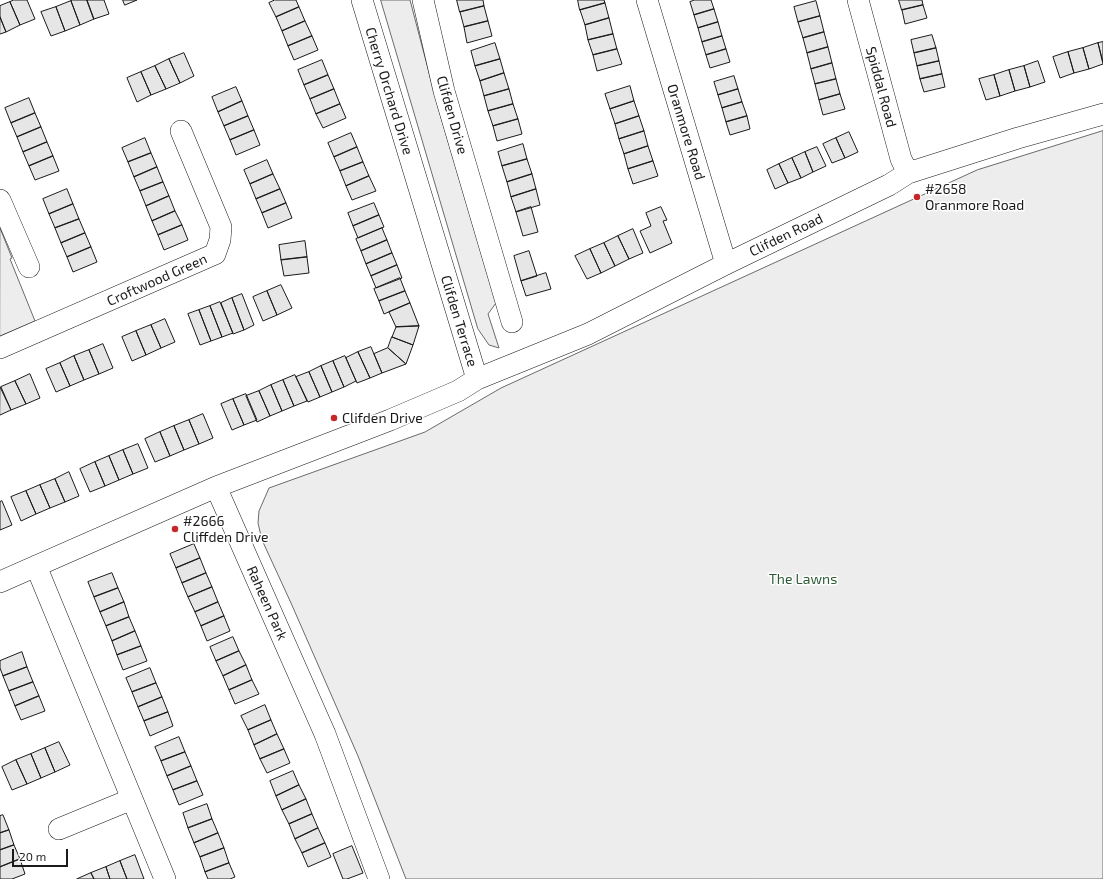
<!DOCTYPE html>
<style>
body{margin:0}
#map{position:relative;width:1103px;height:879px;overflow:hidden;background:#fff;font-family:"Exo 2",sans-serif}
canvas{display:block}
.scale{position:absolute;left:12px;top:849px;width:56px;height:18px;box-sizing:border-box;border:2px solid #1a1a1a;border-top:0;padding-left:5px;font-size:12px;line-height:14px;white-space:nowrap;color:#1a1a1a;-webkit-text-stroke:3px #fff;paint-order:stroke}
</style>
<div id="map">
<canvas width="1103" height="879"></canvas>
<div class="scale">20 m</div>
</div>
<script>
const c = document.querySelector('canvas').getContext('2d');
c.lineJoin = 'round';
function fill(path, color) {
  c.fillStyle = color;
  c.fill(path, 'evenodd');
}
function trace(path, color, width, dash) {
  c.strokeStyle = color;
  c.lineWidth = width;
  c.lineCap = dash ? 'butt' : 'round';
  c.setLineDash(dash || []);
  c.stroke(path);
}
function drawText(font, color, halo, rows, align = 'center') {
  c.font = font + ' "Exo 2",sans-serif';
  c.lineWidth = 3;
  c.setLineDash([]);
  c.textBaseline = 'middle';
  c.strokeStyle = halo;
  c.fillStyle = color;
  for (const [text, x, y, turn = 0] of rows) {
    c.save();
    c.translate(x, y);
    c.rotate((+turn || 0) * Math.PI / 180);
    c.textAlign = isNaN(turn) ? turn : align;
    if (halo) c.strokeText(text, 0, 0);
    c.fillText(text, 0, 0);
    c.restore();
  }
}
const green = new Path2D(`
 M 381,0 L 410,0 L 438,107 L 496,303 L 488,314 L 499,348 L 489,345 L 478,329 Z
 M 1103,131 L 1103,879 L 406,879 L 358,756 L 291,603 L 262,540 L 258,523 L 259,511 L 269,488 L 425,432 L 501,388 L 977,170 Z
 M 0,228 L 12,258 L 10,259 L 35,321 L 0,336 Z`);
const building = new Path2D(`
 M 14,0 L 27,0 L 35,19 L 20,25 L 10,2 Z
 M 73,0 L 87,0 L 94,19 L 80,25 L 71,1 Z
 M 87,0 L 104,0 L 109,14 L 94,19 Z
 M 123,0 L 137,0 L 125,5 Z
 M 275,0 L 296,0 L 299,7 L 276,17 L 269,3 Z
 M 457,0 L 483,0 L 484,6 L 460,12 Z
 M 578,0 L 604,0 L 605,3 L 580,10 Z
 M 695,0 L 711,0 L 714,9 L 694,15 L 690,2 Z
 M 899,0 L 922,0 L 923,5 L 902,10 Z
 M 71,1 L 80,25 L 65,31 L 56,7 Z
 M 816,1 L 820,16 L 798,22 L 794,7 Z
 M 10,2 L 20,25 L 6,32 L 0,17 L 0,6 Z
 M 605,3 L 609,18 L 585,25 L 580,10 Z
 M 923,5 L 927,18 L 905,24 L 902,10 Z
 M 484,6 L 488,21 L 464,27 L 460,12 Z
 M 56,7 L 65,31 L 51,36 L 41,12 Z
 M 299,7 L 305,21 L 282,31 L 276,17 Z
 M 714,9 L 718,22 L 698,28 L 694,15 Z
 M 820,16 L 824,32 L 803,38 L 798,22 Z
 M 0,17 L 6,32 L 0,34 Z
 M 609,18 L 613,34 L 588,40 L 585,25 Z
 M 305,21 L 312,36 L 288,46 L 282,31 Z
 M 488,21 L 492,36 L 467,43 L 464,27 Z
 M 718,22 L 722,36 L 702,42 L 698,28 Z
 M 824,32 L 828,47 L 807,53 L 803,38 Z
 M 613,34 L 617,49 L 593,55 L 588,40 Z
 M 932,35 L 936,48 L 914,53 L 911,40 Z
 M 312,36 L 318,50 L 294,60 L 288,46 Z
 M 722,36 L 726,49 L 706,55 L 702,42 Z
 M 1103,42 L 1103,62 L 1098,43 Z
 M 495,43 L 500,59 L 475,66 L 471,51 Z
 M 1098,43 L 1103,64 L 1089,69 L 1083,48 Z
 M 828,47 L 832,63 L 811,69 L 807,53 Z
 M 936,48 L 939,61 L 917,66 L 914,53 Z
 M 1083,48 L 1089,69 L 1074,73 L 1068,52 Z
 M 617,49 L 622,64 L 597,71 L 593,55 Z
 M 726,49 L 730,62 L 710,68 L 706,55 Z
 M 1068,52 L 1074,73 L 1060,78 L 1053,57 Z
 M 184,53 L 194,76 L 180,83 L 169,59 Z
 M 169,59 L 180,83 L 166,89 L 155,66 Z
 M 500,59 L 504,73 L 480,81 L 475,66 Z
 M 322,60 L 328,75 L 304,85 L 298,70 Z
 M 939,61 L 942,74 L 920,79 L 917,66 Z
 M 1038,61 L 1045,82 L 1030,87 L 1024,66 Z
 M 832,63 L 836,79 L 815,84 L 811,69 Z
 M 155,66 L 166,89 L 151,95 L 141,72 Z
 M 1024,66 L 1030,87 L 1015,91 L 1009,70 Z
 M 1009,70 L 1015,91 L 1000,96 L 994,75 Z
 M 141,72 L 151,95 L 137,102 L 127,78 Z
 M 504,73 L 509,89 L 484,96 L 480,81 Z
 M 942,74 L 945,87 L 924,92 L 920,79 Z
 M 328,75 L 334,89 L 310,99 L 304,85 Z
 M 994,75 L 1000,96 L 986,100 L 979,79 Z
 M 734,76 L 738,89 L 718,95 L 714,82 Z
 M 836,79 L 840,94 L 819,100 L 815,84 Z
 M 630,86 L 634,101 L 610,109 L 605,94 Z
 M 236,87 L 242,101 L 218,112 L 212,97 Z
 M 334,89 L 340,104 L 316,114 L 310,99 Z
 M 509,89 L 513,104 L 488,111 L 484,96 Z
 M 738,89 L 742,102 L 722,108 L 718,95 Z
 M 840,94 L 845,109 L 823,115 L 819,100 Z
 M 29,98 L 35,113 L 11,123 L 5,108 Z
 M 242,101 L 248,116 L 224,126 L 218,112 Z
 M 634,101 L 639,116 L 615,124 L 610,109 Z
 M 742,102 L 747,116 L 726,122 L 722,108 Z
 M 340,104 L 346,118 L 323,128 L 316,114 Z
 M 513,104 L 518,119 L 493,126 L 488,111 Z
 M 35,113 L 41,127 L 17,137 L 11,123 Z
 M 248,116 L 254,130 L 230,140 L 224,126 Z
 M 639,116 L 644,131 L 619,139 L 615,124 Z
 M 747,116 L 750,129 L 730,135 L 726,122 Z
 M 518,119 L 522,134 L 497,141 L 493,126 Z
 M 41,127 L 47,142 L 23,152 L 17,137 Z
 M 254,130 L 260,145 L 236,155 L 230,140 Z
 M 644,131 L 648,146 L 624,154 L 619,139 Z
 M 849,132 L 858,152 L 845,158 L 836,138 Z
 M 351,133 L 357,147 L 334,157 L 328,143 Z
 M 145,138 L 151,153 L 128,162 L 122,148 Z
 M 836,138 L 845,158 L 832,163 L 823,144 Z
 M 47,142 L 53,156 L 29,166 L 23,152 Z
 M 523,144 L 527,159 L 502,166 L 498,152 Z
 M 648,146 L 653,161 L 628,169 L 624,154 Z
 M 357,147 L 363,162 L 340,171 L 334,157 Z
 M 817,147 L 826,166 L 813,172 L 805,152 Z
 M 805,152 L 813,172 L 801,178 L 792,158 Z
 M 151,153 L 157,167 L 134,177 L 128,162 Z
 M 53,156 L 59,171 L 35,180 L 29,166 Z
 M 792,158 L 801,178 L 788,183 L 779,164 Z
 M 527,159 L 532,174 L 507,182 L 502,166 Z
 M 267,160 L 273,174 L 250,184 L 244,170 Z
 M 653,161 L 658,176 L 633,184 L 628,169 Z
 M 363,162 L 369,176 L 346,186 L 340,171 Z
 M 779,164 L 788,183 L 775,189 L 767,170 Z
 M 157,167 L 163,182 L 140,191 L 134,177 Z
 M 273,174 L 280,189 L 256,199 L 250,184 Z
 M 532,174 L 536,189 L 511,197 L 507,182 Z
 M 369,176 L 376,191 L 352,200 L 346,186 Z
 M 163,182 L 169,196 L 146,206 L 140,191 Z
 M 67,189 L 73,204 L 49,214 L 43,199 Z
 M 280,189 L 286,203 L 262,213 L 256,199 Z
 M 536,189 L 540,205 L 516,212 L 511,197 Z
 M 169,196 L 175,211 L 152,221 L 146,206 Z
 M 286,203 L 292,218 L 268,228 L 262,213 Z
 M 374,203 L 379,215 L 353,226 L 348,213 Z
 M 73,204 L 79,219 L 55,228 L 49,214 Z
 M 531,207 L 538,232 L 523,236 L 516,212 Z
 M 661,207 L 667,220 L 663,221 L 672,243 L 650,253 L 640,231 L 651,226 L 646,213 Z
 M 175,211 L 182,225 L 158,235 L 152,221 Z
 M 379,215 L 384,227 L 358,238 L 353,226 Z
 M 79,219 L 85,233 L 61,243 L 55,228 Z
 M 182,225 L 188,240 L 164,250 L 158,235 Z
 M 382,228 L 387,240 L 361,251 L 356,239 Z
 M 633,229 L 643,253 L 629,259 L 618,236 Z
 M 85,233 L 91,247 L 67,257 L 61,243 Z
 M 618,236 L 629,259 L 615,266 L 604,243 Z
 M 387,240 L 392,253 L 366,264 L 361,251 Z
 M 305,241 L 307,257 L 281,260 L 279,245 Z
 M 604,243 L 615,266 L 601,273 L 590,249 Z
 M 91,247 L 97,262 L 73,272 L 67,257 Z
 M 590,249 L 601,273 L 587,279 L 575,256 Z
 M 529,251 L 537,276 L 521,281 L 514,256 Z
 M 392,253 L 397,265 L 371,276 L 366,264 Z
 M 307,257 L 309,273 L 284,276 L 281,260 Z
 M 397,265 L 402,278 L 376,288 L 371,276 Z
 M 546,273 L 551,289 L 526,296 L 521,281 Z
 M 400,278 L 405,291 L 379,301 L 374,289 Z
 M 281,285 L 292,308 L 277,315 L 267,291 Z
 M 267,291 L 277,315 L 263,321 L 253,297 Z
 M 405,291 L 410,303 L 384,314 L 379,301 Z
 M 242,294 L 254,325 L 244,330 L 232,298 Z
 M 232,298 L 244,330 L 233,334 L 221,303 Z
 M 220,302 L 233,333 L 222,337 L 210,306 Z
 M 410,303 L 419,326 L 396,327 L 389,312 Z
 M 210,306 L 222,337 L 211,341 L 199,310 Z
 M 199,310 L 211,341 L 200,345 L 188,314 Z
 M 165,319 L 175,342 L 161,348 L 151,325 Z
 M 151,325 L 161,348 L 146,355 L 136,331 Z
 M 419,326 L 413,345 L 392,337 L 396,327 Z
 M 136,331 L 146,355 L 132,361 L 122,337 Z
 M 392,337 L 413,345 L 406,364 L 388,348 Z
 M 103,344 L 113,368 L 99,374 L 89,350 Z
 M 371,347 L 382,373 L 370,378 L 358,352 Z
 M 388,348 L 406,364 L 382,373 L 374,354 Z
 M 89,350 L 99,374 L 84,380 L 74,356 Z
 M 358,352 L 370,378 L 357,383 L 346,358 Z
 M 74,356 L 84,380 L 70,386 L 60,363 Z
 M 345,356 L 356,381 L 344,387 L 333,361 Z
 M 333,361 L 344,387 L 332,392 L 321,366 Z
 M 60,363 L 70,386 L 56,392 L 46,369 Z
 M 321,366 L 332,392 L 320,397 L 309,372 Z
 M 309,372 L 320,397 L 308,402 L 296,377 Z
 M 30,374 L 40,398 L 26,404 L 15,381 Z
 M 295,375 L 307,401 L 294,406 L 283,380 Z
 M 283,380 L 294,406 L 282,411 L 271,385 Z
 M 15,381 L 26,404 L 11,410 L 1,387 Z
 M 271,385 L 282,411 L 270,416 L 259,391 Z
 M 0,387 L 11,410 L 0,415 Z
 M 259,391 L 270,416 L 257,422 L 246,396 Z
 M 246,394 L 257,420 L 244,425 L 233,399 Z
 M 233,399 L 244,425 L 232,430 L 221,404 Z
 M 203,414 L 213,438 L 199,444 L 189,420 Z
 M 189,420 L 199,444 L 184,450 L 174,426 Z
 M 174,426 L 184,450 L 170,456 L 160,432 Z
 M 160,432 L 170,456 L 155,462 L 145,439 Z
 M 138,444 L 148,468 L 133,474 L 123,450 Z
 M 123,450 L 133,474 L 119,480 L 109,456 Z
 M 109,456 L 119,480 L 105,486 L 95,462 Z
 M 95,462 L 105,486 L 90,492 L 80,469 Z
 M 69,472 L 79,496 L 65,502 L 55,479 Z
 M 55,479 L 65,502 L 50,508 L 40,485 Z
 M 40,485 L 50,508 L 36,514 L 26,491 Z
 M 26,491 L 36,514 L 21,521 L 11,497 Z
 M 2,501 L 12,525 L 0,530 L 0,502 Z
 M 194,544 L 200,558 L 176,568 L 170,554 Z
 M 200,558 L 206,573 L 182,583 L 176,568 Z
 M 112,573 L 118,588 L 94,597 L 88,582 Z
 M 206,573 L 212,587 L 188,597 L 182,583 Z
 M 212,587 L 218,602 L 195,612 L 188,597 Z
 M 118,588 L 124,602 L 100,612 L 94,597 Z
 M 124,602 L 129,617 L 106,626 L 100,612 Z
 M 218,602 L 224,616 L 201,626 L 195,612 Z
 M 224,616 L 230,631 L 207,641 L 201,626 Z
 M 129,617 L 135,631 L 112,641 L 106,626 Z
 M 135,631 L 141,646 L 117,655 L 112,641 Z
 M 233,637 L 239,651 L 216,661 L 210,647 Z
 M 141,646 L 147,661 L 123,670 L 117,655 Z
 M 239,651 L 246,665 L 223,676 L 216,661 Z
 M 22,652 L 27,667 L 3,676 L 0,668 L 0,661 Z
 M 246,665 L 252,680 L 229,690 L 223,676 Z
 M 27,667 L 33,682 L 9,691 L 3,676 Z
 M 150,668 L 156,683 L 132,692 L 126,678 Z
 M 252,680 L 259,694 L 235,704 L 229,690 Z
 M 33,682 L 39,696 L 15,706 L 9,691 Z
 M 156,683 L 162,697 L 138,707 L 132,692 Z
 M 39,696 L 45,711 L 21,720 L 15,706 Z
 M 162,697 L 168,712 L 144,721 L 138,707 Z
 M 265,705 L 271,720 L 248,730 L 241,716 Z
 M 168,712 L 173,726 L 150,736 L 144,721 Z
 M 271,720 L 277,734 L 254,745 L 248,730 Z
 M 277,734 L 284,749 L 260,759 L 254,745 Z
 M 179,737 L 185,752 L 161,761 L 155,747 Z
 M 59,742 L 70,765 L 55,772 L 45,748 Z
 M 45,748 L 55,772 L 41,778 L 31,754 Z
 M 284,749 L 290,763 L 267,773 L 260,759 Z
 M 185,752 L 191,766 L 167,776 L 161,761 Z
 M 31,754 L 41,778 L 27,784 L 16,760 Z
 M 16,760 L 27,784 L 12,790 L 2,767 Z
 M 191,766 L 197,781 L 173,790 L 167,776 Z
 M 293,771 L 299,785 L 276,796 L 270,781 Z
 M 197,781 L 203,795 L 179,805 L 173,790 Z
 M 299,785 L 306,799 L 282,810 L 276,796 Z
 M 306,799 L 312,814 L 289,824 L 282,810 Z
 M 207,804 L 212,819 L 188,828 L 183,813 Z
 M 312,814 L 318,828 L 295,839 L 289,824 Z
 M 3,815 L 9,830 L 0,833 L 0,816 Z
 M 212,819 L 218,833 L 194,843 L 188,828 Z
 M 318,828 L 325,843 L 302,853 L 295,839 Z
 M 9,830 L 14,845 L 0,850 L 0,833 Z
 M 218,833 L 224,848 L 200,857 L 194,843 Z
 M 325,843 L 331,857 L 308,867 L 302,853 Z
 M 14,845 L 20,859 L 0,867 L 0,850 Z
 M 352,846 L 363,873 L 347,879 L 343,879 L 333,854 Z
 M 224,848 L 229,863 L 205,872 L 200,857 Z
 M 135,855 L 144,879 L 127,879 L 120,861 Z
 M 20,859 L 25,874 L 12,879 L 0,879 L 0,867 Z
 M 120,861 L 127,879 L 110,879 L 106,867 Z
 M 229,863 L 235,877 L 230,879 L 208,879 L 205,872 Z
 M 106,867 L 110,879 L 94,879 L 91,873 Z
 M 91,873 L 94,879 L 77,879 Z`);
const minor = new Path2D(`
 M 362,0 L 477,379
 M 423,0 L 444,91 L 512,322
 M 647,0 L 726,264
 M 858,0 L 901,159 L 908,173
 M 0,200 L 29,267
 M 0,348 L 215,254 L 220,240 L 221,227 L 181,131
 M 216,487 L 325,734 L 379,879
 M 36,566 L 165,879
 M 0,582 L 216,487 L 390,420 L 458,391 L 477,379 L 588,334 L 726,264 L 889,185 L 908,173 L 1018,138 L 1103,114
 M 59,829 L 132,799`);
const markers = [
 [917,197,4,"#c62828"],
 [334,418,4,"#c62828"],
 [175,529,4,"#c62828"]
];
const streetNames = [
 ["Spiddal Road",881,87,75],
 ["Cherry Orchard Drive",389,91,73],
 ["Clifden Drive",452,115,74],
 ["Oranmore Road",686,132,73],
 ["Clifden Road",786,235,-26],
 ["Croftwood Green",157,280,-24],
 ["Clifden Terrace",459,321,73],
 ["Raheen Park",267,603,66]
];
const poiNames = [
 ["#2658",925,189],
 ["Oranmore Road",925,205],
 ["Clifden Drive",342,418],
 ["#2666",183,521],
 ["Cliffden Drive",183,537]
];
const parkNames = [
 ["The Lawns",803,579]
];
fill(green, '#ededed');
trace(green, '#6a6a6a', 1);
fill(building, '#e6e6e6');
trace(building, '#1a1a1a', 1);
trace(minor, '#1a1a1a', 22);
trace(minor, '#fff', 21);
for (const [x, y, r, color] of markers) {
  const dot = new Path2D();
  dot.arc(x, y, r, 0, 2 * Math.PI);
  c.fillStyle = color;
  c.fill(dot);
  trace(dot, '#fff', 1.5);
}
drawText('14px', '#1a1a1a', '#fff', streetNames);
drawText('14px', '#1a1a1a', '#fff', poiNames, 'left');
drawText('14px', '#2b5a34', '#fff', parkNames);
</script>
